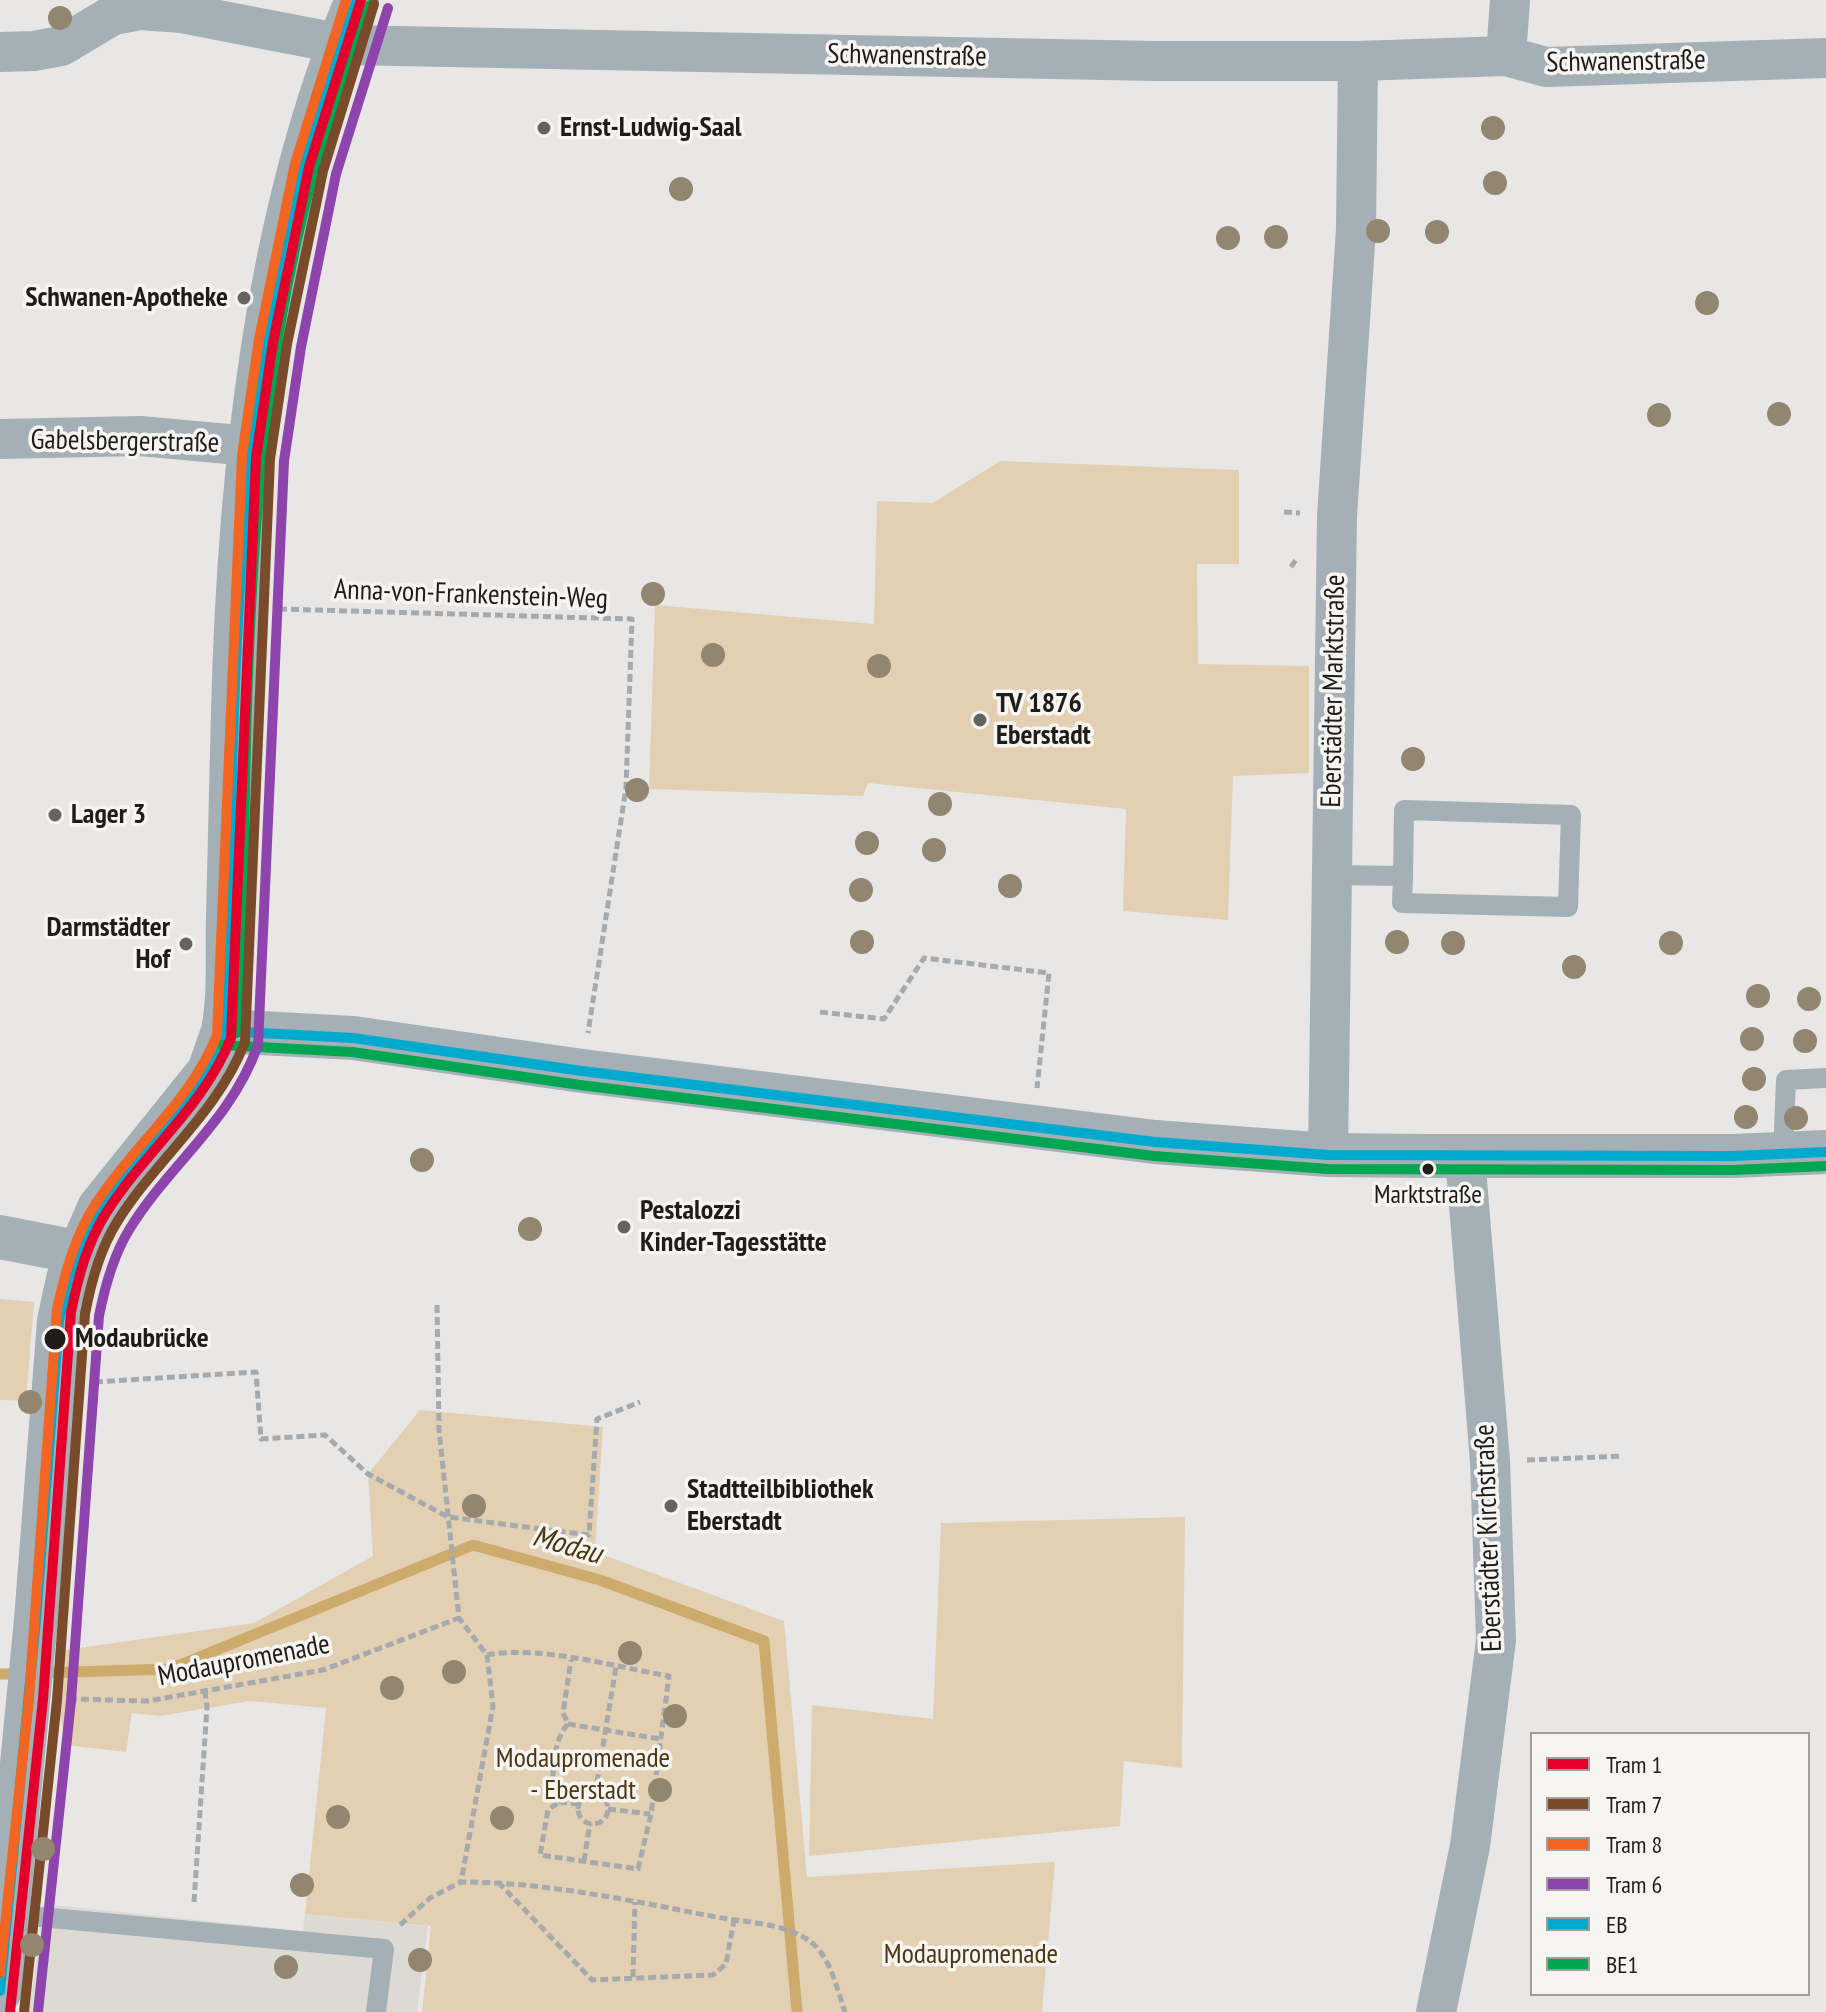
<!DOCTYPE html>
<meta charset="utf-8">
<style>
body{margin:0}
#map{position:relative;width:1826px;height:2012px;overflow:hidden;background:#e8e7e6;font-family:"PT Sans Narrow",sans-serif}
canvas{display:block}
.legend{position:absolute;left:1530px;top:1732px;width:280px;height:264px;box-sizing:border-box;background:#f7f5f2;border:2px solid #a09f9c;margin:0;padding:10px 14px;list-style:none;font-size:24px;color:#1e1d1c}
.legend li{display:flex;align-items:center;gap:16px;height:40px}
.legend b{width:40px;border:2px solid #a09f9c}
</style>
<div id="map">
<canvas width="1826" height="2012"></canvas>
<ul class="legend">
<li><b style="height:10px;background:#e4002b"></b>Tram 1</li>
<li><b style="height:10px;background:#7a4b2a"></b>Tram 7</li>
<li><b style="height:10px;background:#f26522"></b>Tram 8</li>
<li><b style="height:10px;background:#8e44ad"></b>Tram 6</li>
<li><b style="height:10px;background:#00a9ce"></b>EB</li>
<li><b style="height:10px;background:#00a651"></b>BE1</li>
</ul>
</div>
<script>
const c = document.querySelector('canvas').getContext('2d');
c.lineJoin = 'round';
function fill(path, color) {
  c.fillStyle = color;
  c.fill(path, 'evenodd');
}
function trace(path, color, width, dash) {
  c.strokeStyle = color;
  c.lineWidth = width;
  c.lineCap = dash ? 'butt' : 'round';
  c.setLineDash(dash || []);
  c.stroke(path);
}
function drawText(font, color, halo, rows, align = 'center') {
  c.font = font + ' "PT Sans Narrow",sans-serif';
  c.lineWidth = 7;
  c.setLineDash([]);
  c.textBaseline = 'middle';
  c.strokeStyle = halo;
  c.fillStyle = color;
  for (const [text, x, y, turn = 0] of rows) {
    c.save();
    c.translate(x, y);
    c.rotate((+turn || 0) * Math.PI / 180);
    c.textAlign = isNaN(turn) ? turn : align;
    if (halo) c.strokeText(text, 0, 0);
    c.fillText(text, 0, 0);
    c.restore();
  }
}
const built = new Path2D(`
 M 44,1904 L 303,1931 L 305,1914 L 428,1926 L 417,2012 L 29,2012 Z`);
const green = new Path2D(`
 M 1000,461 L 1239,470 L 1239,564 L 1197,564 L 1198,664 L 1309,666 L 1309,773 L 1233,776 L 1228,920 L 1123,911 L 1126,809 L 868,783 L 863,796 L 649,789 L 655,605 L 874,624 L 877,501 L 933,503 Z
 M 0,1299 L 34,1302 L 26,1401 L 0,1400 Z
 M 420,1410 L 603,1427 L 595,1552 L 784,1621 L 807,1877 L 1055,1862 L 1042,2012 L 422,2012 L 431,1926 L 305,1914 L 326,1708 L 249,1701 L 160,1716 L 132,1713 L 126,1752 L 66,1745 L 54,1689 L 65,1650 L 254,1623 L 373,1556 L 368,1474 Z
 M 1185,1517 L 1182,1768 L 1124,1761 L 1120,1826 L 809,1856 L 812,1705 L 933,1719 L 941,1523 Z`);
const stream = new Path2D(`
 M 41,1673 L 170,1669 L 473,1545 L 600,1580 L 764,1641 L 797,2012
 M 0,1674 L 20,1674`);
const path = new Path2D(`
 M 1284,512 L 1300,513
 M 1291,567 L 1297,558
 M 279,609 L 632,619 L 626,788 L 588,1033
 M 820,1012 L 884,1019 L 924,958 L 1049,973 L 1037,1088
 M 437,1305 L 439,1430 L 459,1618 L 487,1655 L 493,1706 L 461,1882 C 546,1882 632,1901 716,1917 C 743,1922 781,1923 805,1938 C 830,1952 836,1987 845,2012
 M 95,1382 L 256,1372 L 261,1439 L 325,1435 L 368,1474 L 448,1517 L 589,1535 L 597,1419 L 640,1402
 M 1527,1460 L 1622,1456
 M 487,1655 C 541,1645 615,1667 669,1676 L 651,1814 L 638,1869 L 540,1855 L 548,1810 L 559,1802 C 548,1784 553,1739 568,1724 L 563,1713 L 571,1660
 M 69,1699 L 148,1701 L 323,1670 L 459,1618
 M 568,1724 L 660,1739
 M 595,1794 L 616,1667
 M578 1809a15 15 0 1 1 30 0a15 15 0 1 1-30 0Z
 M 559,1802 L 578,1804
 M 608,1809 L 650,1814
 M 584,1861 L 590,1823
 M 498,1882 L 592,1980 L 713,1975 L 726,1964 L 734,1920
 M 194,1902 L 207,1707 L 205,1692
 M 400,1925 L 430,1898 L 461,1882
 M 633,1977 L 635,1902`);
const service = new Path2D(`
 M 1331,875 L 1403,876 L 1402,903 L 1568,907 L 1571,815 L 1404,810 L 1403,876
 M 1783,1155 L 1786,1080 L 1826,1078
 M 8,1914 L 384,1949 L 376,2012`);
const minor = new Path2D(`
 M 0,52 L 34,51 L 61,46 L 113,15 L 140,10 L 182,13 L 347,45 L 1154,61 L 1358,61 L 1506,56 L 1546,67 L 1826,58
 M 1506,56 L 1510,0
 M 0,439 L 140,436 L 250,446
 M 1328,1155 L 1337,516 L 1356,229 L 1358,61
 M 1436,2012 L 1470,1846 L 1496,1640 L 1490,1461 L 1465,1156`);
const tertiary = new Path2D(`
 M 223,1031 L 353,1038 L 582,1071 L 1155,1142 L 1328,1155 L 1429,1156 L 1733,1156 L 1826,1152
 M 0,1237 L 77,1252
 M 0,1991 L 36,1620 L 59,1321 L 68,1279 L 99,1208 L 209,1071 L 223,1031 C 230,994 227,954 228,917 C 230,848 232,779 233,711 C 239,479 265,215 357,0`);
const bus1 = new Path2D(`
 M 223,1031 L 353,1038 L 582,1071 L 1155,1142 L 1328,1155 L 1733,1156 L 1826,1152
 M 0,1991 L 36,1620 L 59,1321 L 68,1279 L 99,1208 L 209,1071 L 223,1031 L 227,988 C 234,714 232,440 299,172 C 314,113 336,56 357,0`);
const bus2 = new Path2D(`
 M 237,1033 L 241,989 C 248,716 241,436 314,171 C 329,114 349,60 370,5
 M 222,1045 L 352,1052 L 580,1085 L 1154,1156 L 1328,1169 L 1733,1170 L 1826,1166`);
const tram1 = new Path2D(`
 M 10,2012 L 43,1699 L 71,1312 C 78,1278 87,1243 106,1213 C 145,1151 203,1108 231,1038 L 256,458 L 273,342 L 309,167 L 361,0`);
const tram2 = new Path2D(`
 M 24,2012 L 57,1700 L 85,1314 C 91,1282 100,1249 117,1222 C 157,1158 217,1114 245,1042 L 270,459 L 287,344 L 323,171 L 374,4`);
const tram3 = new Path2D(`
 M 0,1973 L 29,1698 L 57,1309 C 65,1273 75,1236 95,1205 C 133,1145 190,1103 217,1035 L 242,456 L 259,339 L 295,164 L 346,0`);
const tram4 = new Path2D(`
 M 38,2012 L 71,1701 L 99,1316 C 105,1286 113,1256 129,1230 C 170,1163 230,1123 258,1045 L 284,461 L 301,347 L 336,174 L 388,8`);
const trees = [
 [60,18],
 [1493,128],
 [1495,183],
 [681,189],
 [1378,231],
 [1437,232],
 [1276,237],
 [1228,238],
 [1707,303],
 [1779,414],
 [1659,415],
 [653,594],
 [713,655],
 [879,666],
 [1413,759],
 [637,790],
 [940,804],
 [867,843],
 [934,850],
 [1010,886],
 [861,890],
 [862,942],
 [1397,942],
 [1453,943],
 [1671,943],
 [1574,967],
 [1758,996],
 [1809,999],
 [1752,1039],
 [1805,1041],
 [1754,1079],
 [1746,1117],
 [1796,1118],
 [422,1160],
 [530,1229],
 [30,1402],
 [474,1506],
 [630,1653],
 [454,1672],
 [392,1688],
 [675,1716],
 [660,1790],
 [338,1817],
 [502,1818],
 [43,1849],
 [302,1885],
 [32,1945],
 [420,1960],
 [286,1967]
];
const markers = [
 [544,128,8,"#656463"],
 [244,298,8,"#656463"],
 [980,720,8,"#656463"],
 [55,815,8,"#656463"],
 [186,944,8,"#656463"],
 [1428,1169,7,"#1e1d1c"],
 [624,1227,8,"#656463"],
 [55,1339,12,"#1e1d1c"],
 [671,1506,8,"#656463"]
];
const busNames = [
 ["Marktstraße",1428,1196]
];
const streetNames = [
 ["Schwanenstraße",907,56,1],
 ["Schwanenstraße",1626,62,-1],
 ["Gabelsbergerstraße",125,442,1],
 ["Anna-von-Frankenstein-Weg",471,595,2],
 ["Eberstädter Marktstraße",1334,691,-89],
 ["Eberstädter Kirchstraße",1489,1538,-92],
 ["Modaupromenade",244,1661,-11]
];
const poiNames = [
 ["Ernst-Ludwig-Saal",560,128],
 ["Schwanen-Apotheke",228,298,"right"],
 ["TV 1876",996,704],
 ["Eberstadt",996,736],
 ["Lager 3",71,815],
 ["Darmstädter",170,928,"right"],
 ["Hof",170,960,"right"],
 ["Pestalozzi",640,1211],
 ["Kinder-Tagesstätte",640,1243],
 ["Stadtteilbibliothek",687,1490],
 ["Eberstadt",687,1522]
];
const stopNames = [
 ["Modaubrücke",75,1339]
];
const parkNames = [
 ["Modaupromenade",583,1759],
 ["- Eberstadt",583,1791],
 ["Modaupromenade",971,1955]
];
const waterNames = [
 ["Modau",567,1546,16]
];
fill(built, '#dddad4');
fill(green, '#e3d0b2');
trace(stream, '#cdab6c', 11);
trace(path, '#a4aaae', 5, [8, 4]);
trace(service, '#a5afb6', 20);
trace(minor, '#a5afb6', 40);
trace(tertiary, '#a5afb6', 44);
trace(bus1, '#00a9ce', 10);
trace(bus2, '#00a651', 10);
trace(tram1, '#e4002b', 10);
trace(tram2, '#7a4b2a', 10);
trace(tram3, '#f26522', 10);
trace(tram4, '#8e44ad', 10);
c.fillStyle = '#928671';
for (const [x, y] of trees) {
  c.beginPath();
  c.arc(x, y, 12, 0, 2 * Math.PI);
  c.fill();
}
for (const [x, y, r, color] of markers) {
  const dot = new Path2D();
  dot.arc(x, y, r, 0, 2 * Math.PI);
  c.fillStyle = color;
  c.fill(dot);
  trace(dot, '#f7f5f2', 3);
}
drawText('26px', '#1e1d1c', '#f7f5f2', busNames);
drawText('28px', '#1e1d1c', '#f7f5f2', streetNames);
drawText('bold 28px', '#1e1d1c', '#f7f5f2', poiNames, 'left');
drawText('bold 28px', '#1e1d1c', '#f7f5f2', stopNames, 'left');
drawText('28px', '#4c3712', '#f7f5f2', parkNames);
drawText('italic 30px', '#4a350f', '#f7f5f2', waterNames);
</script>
